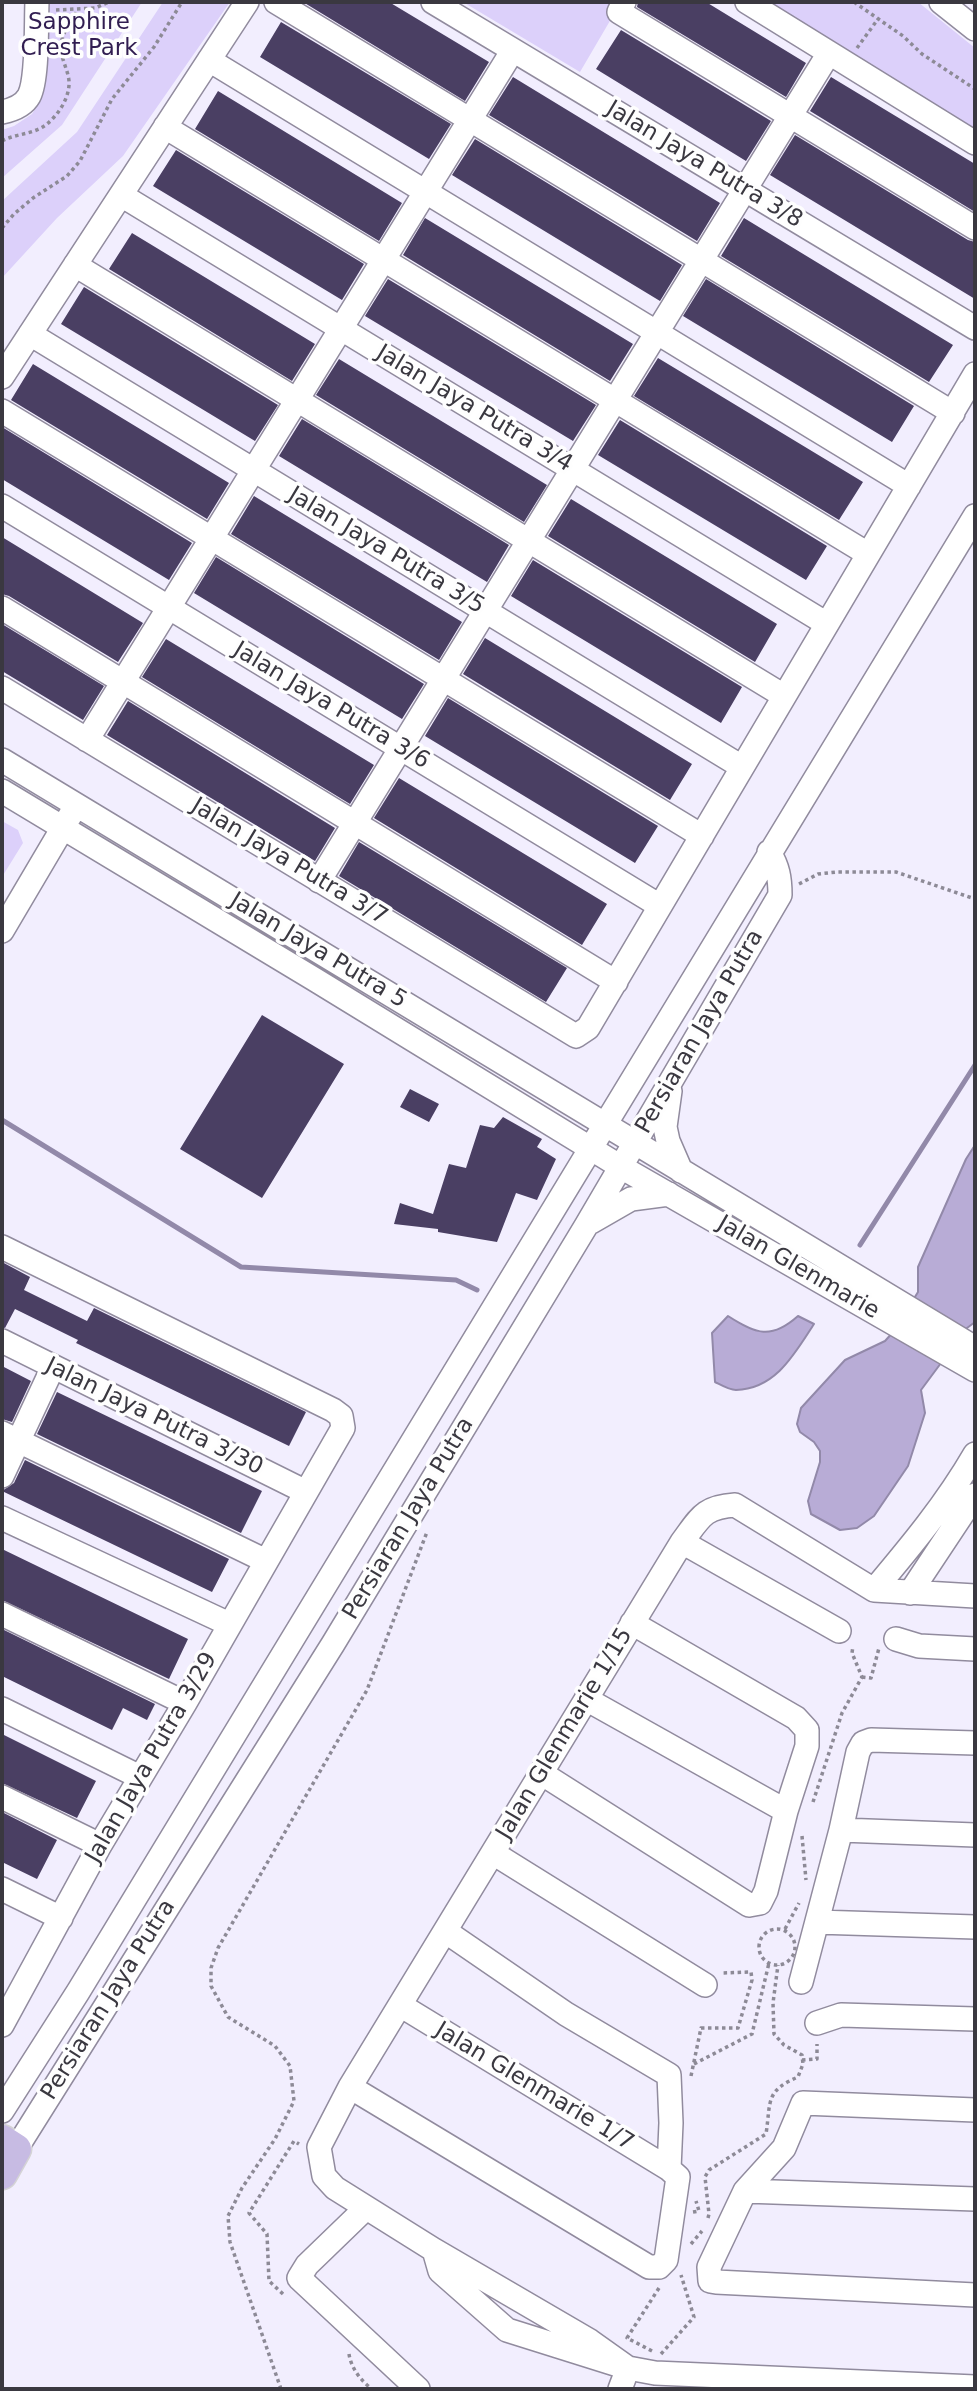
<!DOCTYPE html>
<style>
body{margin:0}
#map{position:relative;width:977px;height:2391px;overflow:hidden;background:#f2eefe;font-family:"DejaVu Sans",sans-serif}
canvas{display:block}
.frame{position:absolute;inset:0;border:4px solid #3a3840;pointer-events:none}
</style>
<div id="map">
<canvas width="977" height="2391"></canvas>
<div class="frame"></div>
</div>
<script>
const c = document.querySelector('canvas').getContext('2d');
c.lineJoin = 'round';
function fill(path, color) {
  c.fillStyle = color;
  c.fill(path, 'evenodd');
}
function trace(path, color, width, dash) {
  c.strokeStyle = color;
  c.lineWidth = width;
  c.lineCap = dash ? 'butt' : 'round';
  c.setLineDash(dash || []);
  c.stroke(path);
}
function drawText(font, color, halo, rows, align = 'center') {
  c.font = font + ' "DejaVu Sans",sans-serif';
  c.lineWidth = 7;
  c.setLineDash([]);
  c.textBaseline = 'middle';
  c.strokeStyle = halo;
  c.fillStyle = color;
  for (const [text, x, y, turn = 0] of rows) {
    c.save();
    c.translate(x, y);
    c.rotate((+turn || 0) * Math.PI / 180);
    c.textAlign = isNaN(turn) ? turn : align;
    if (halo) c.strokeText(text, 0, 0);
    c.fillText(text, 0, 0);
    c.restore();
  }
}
const green = new Path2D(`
 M 45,2 L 142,2 L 62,125 L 2,178 L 2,130 L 14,126 L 32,114 L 43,96 Z
 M 163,2 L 230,2 L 123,156 L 57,218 L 2,278 L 2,201 L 77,132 Z
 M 463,2 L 621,2 L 580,72 Z
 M 768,2 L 918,2 L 975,48 L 975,132 Z
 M 2,821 L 18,830 L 23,843 L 2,877 Z`);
const water = new Path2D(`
 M 975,1145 L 975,1322 L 967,1328 L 921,1390 L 925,1413 L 908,1466 L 874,1516 L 857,1528 L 840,1530 L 811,1514 L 808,1501 L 820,1462 L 820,1451 L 814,1442 L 800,1432 L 797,1424 L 801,1408 L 845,1360 L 885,1341 L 894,1331 L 918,1292 L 918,1267 L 966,1159 Z
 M 728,1316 C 756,1334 771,1340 798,1316 L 814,1324 C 795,1353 776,1389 736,1390 C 729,1390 721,1385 715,1382 L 712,1333 Z`);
const stream = new Path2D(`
 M 2,1120 L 241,1267 L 456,1280 L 477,1290
 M 860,1245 L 975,1065`);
const building = new Path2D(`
 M 303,2 L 389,2 L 489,62 L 465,101 Z
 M 638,2 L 706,2 L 806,63 L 786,97 L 637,7 Z
 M 281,22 L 451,124 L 429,159 L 260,57 Z
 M 621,30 L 771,121 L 746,161 L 596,69 Z
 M 513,77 L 720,203 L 697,241 L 489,115 Z
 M 831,77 L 975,164 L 975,212 L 810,111 Z
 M 218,91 L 402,203 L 379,241 L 195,129 Z
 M 795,135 L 968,240 L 975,242 L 975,299 L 770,175 Z
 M 475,139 L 682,265 L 660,301 L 452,175 Z
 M 176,150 L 364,264 L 342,300 L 153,186 Z
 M 425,218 L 633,344 L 610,381 L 403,255 Z
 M 744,218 L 953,345 L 929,382 L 721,256 Z
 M 132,233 L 315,344 L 292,381 L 109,269 Z
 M 388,279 L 596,405 L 573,441 L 365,316 Z
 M 706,279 L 914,406 L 892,442 L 683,316 Z
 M 84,287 L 278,405 L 255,441 L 61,324 Z
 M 658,358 L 863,482 L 839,520 L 634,396 Z
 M 339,359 L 547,485 L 524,522 L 316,395 Z
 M 33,364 L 229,483 L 207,519 L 11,400 Z
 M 302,419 L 509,545 L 487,582 L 279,456 Z
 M 620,420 L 827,546 L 806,580 L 598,455 Z
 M 2,427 L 192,543 L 169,580 L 2,479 Z
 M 254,496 L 462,622 L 439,660 L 231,534 Z
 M 571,499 L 777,624 L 755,662 L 548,536 Z
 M 2,537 L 143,623 L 118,662 L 9,596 L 2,594 Z
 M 216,557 L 424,684 L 402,719 L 194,593 Z
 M 533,560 L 742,687 L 721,723 L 511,596 Z
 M 2,624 L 104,686 L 83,720 L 2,671 Z
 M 485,638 L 692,764 L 670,800 L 463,674 Z
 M 166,639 L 374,765 L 350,804 L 142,677 Z
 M 448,698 L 658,826 L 635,863 L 425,736 Z
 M 128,701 L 335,828 L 315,861 L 107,735 Z
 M 399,778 L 607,904 L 582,945 L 374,818 Z
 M 359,842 L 567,968 L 546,1002 L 339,876 Z
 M 262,1015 L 344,1064 L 262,1198 L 180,1149 Z
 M 410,1089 L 439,1104 L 429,1122 L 400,1107 Z
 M 503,1117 L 542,1139 L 537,1147 L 556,1159 L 537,1200 L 516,1193 L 497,1242 L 438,1232 L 438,1229 L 394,1224 L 400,1203 L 433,1214 L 449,1164 L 466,1168 L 480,1125 L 494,1128 Z
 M 2,1262 L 30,1277 L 24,1290 L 87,1321 L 94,1308 L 306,1412 L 289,1446 L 76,1343 L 78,1340 L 15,1309 L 5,1328 L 2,1327 Z
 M 2,1366 L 31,1381 L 12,1422 L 2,1419 Z
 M 57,1392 L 262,1491 L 241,1533 L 37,1434 Z
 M 25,1460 L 229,1559 L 212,1592 L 2,1491 L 14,1483 Z
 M 2,1549 L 188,1639 L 169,1679 L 2,1600 Z
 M 2,1629 L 155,1704 L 147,1720 L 123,1708 L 112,1730 L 2,1676 Z
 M 2,1734 L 96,1781 L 77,1818 L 2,1783 Z
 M 2,1812 L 57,1840 L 37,1879 L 2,1862 Z`);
const path = new Path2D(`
 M 854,2 L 903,36 L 922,54 L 975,89
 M 56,10 L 95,8 L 109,2
 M 857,48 L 878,19
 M 2,141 C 17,133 33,135 47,124 C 59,114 70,97 69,81 C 68,69 60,58 61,44 C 63,32 71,20 78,10
 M 2,228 L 14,214 L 33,198 L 67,176 L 80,161 L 112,99 L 154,47 L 182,2
 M 799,884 L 818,874 L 837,872 L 896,872 L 975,899
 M 862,1677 L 871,1678 L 879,1648
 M 813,1802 L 842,1713 L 862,1677 L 852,1653 L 853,1646
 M 802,1836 L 806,1880
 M759 1947a18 18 0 1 1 36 0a18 18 0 1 1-36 0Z
 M 785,1929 L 799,1903
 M 802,2060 L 817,2059 L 817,2044
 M 694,2064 L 752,2034 L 769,1963
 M 691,2076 L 701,2028 L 738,2028 L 752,1980 L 751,1972 L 721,1973
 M 693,2212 L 699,2211 L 696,2201
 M 708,2218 L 709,2214 L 705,2177 L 709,2170 L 766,2134 C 771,2101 765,2091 798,2077 L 803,2064 L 802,2055 L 784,2045 L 774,2034 L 773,2003 L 778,1965
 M 691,2244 L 702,2231
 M 283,2294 L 269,2281 L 267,2234 L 249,2213 L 294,2141 L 299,2144
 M 652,2351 L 627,2338 L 659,2288
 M 349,2354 C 351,2368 361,2381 372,2389
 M 661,2354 L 694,2317 L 681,2275
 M 281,2389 L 230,2242 L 228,2216 L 242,2188 L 275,2139 L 294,2101 L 290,2066 L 275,2046 L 228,2017 L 211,1986 L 211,1968 L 218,1948 L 367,1690 L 427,1532`);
const minor = new Path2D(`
 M 276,2 L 953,413
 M 433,2 L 975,328
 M 624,2 L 619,12 L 975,228
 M 747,2 L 975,143
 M 941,2 L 975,29
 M 209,60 L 909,486
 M 2,112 C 12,110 24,105 29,96 C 38,79 36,23 37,2
 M 165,127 L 868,554
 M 121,195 L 827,624
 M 75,265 L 784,696
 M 30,334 L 742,767
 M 2,377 L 247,2
 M 2,411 L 702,836
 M 2,506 L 660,906
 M 2,608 L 616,982
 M 2,688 L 576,1036 L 588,1028 L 975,374
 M 87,740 L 513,50
 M 2,760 L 975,1348
 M 2,791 L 314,979 L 621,1167 L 975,1370
 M 319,881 L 829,53
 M 2,931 L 71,814
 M 670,1091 L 665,1127 L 668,1141 L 681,1171
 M 591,1222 L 631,1199 L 669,1194
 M 2,1247 L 333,1410 L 341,1416 L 343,1428 L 185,1703 L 100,1845 L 2,2025
 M 2,1341 L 306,1492
 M 2,1433 L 266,1561
 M 2,1476 L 53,1367
 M 2,1518 L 229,1624
 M 682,1542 L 839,1631
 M 874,1590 C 911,1546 946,1504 975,1454
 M 910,1593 L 975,1495
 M 2,1614 L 185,1703
 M 896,1639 L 919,1646 L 975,1649
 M 586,1699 L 786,1811
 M 2,1709 L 140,1777
 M 541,1773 L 749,1905 L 760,1903 L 766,1891 L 786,1811 L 807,1746 L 807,1730 L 796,1718 L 632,1623
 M 2,1797 L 100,1845
 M 841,1830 L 975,1835
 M 493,1853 L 705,1985
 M 2,1889 L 61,1918
 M 817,1922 L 975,1927
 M 801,1982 L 841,1830 L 858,1752 L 863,1743 L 871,1740 L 975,1743
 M 400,2005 L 669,2169
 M 817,2023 L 841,2015 L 975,2019
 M 350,2087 L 649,2267 L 659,2267 L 666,2260 L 678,2177 L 669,2169 L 671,2123 L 669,2075 L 566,2014 L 445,1931
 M 975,2110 L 803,2103 L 784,2148 L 745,2191 L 709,2267 L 710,2281 L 716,2282 L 975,2295
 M 2,2111 L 78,1992 C 378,1500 674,1006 975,516
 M 16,2149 L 333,1644 L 586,1226 L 780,895 C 780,878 778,867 769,852
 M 745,2191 L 975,2199
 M 366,2208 L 307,2265 L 299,2278 L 418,2389
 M 434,2250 L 440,2271 L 507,2330 L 628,2368 L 655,2373 L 975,2387
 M 628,2368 L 590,2341 L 434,2250 L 335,2188 L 324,2176 L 319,2147 L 350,2087 L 682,1542 C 700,1518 703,1507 735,1505 L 874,1590 L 975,1596
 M 620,2389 L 628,2368`);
const major = new Path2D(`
 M 2,2140 L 16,2149 L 2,2174`);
const parkNames = [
 ["Sapphire",79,23],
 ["Crest Park",79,49]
];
const streetNames = [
 ["Jalan Jaya Putra 3/8",704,165,31],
 ["Jalan Jaya Putra 3/4",474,409,31],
 ["Jalan Jaya Putra 3/5",386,551,31],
 ["Jalan Jaya Putra 3/6",331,706,31],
 ["Jalan Jaya Putra 3/7",289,862,31],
 ["Jalan Jaya Putra 5",318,951,31],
 ["Persiaran Jaya Putra",700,1032,-60],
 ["Jalan Glenmarie",798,1268,30],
 ["Jalan Jaya Putra 3/30",154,1417,26],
 ["Persiaran Jaya Putra",409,1519,-59],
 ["Jalan Glenmarie 1/15",565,1734,-59],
 ["Jalan Jaya Putra 3/29",152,1758,-60],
 ["Persiaran Jaya Putra",109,2000,-58],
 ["Jalan Glenmarie 1/7",534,2087,31]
];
fill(green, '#dcd0fa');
fill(water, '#b8acd6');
trace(water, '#9289a9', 2);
trace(stream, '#9289a9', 5);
fill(building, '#4a3f63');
trace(minor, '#918b9e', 26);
trace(major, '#d4d3d5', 33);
trace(path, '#8d8a96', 3.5, [3.5, 3.5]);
trace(minor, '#fff', 23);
trace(major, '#c7bbe3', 30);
drawText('23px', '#311d51', '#fefefe', parkNames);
drawText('23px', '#3a3840', '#fefefe', streetNames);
</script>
